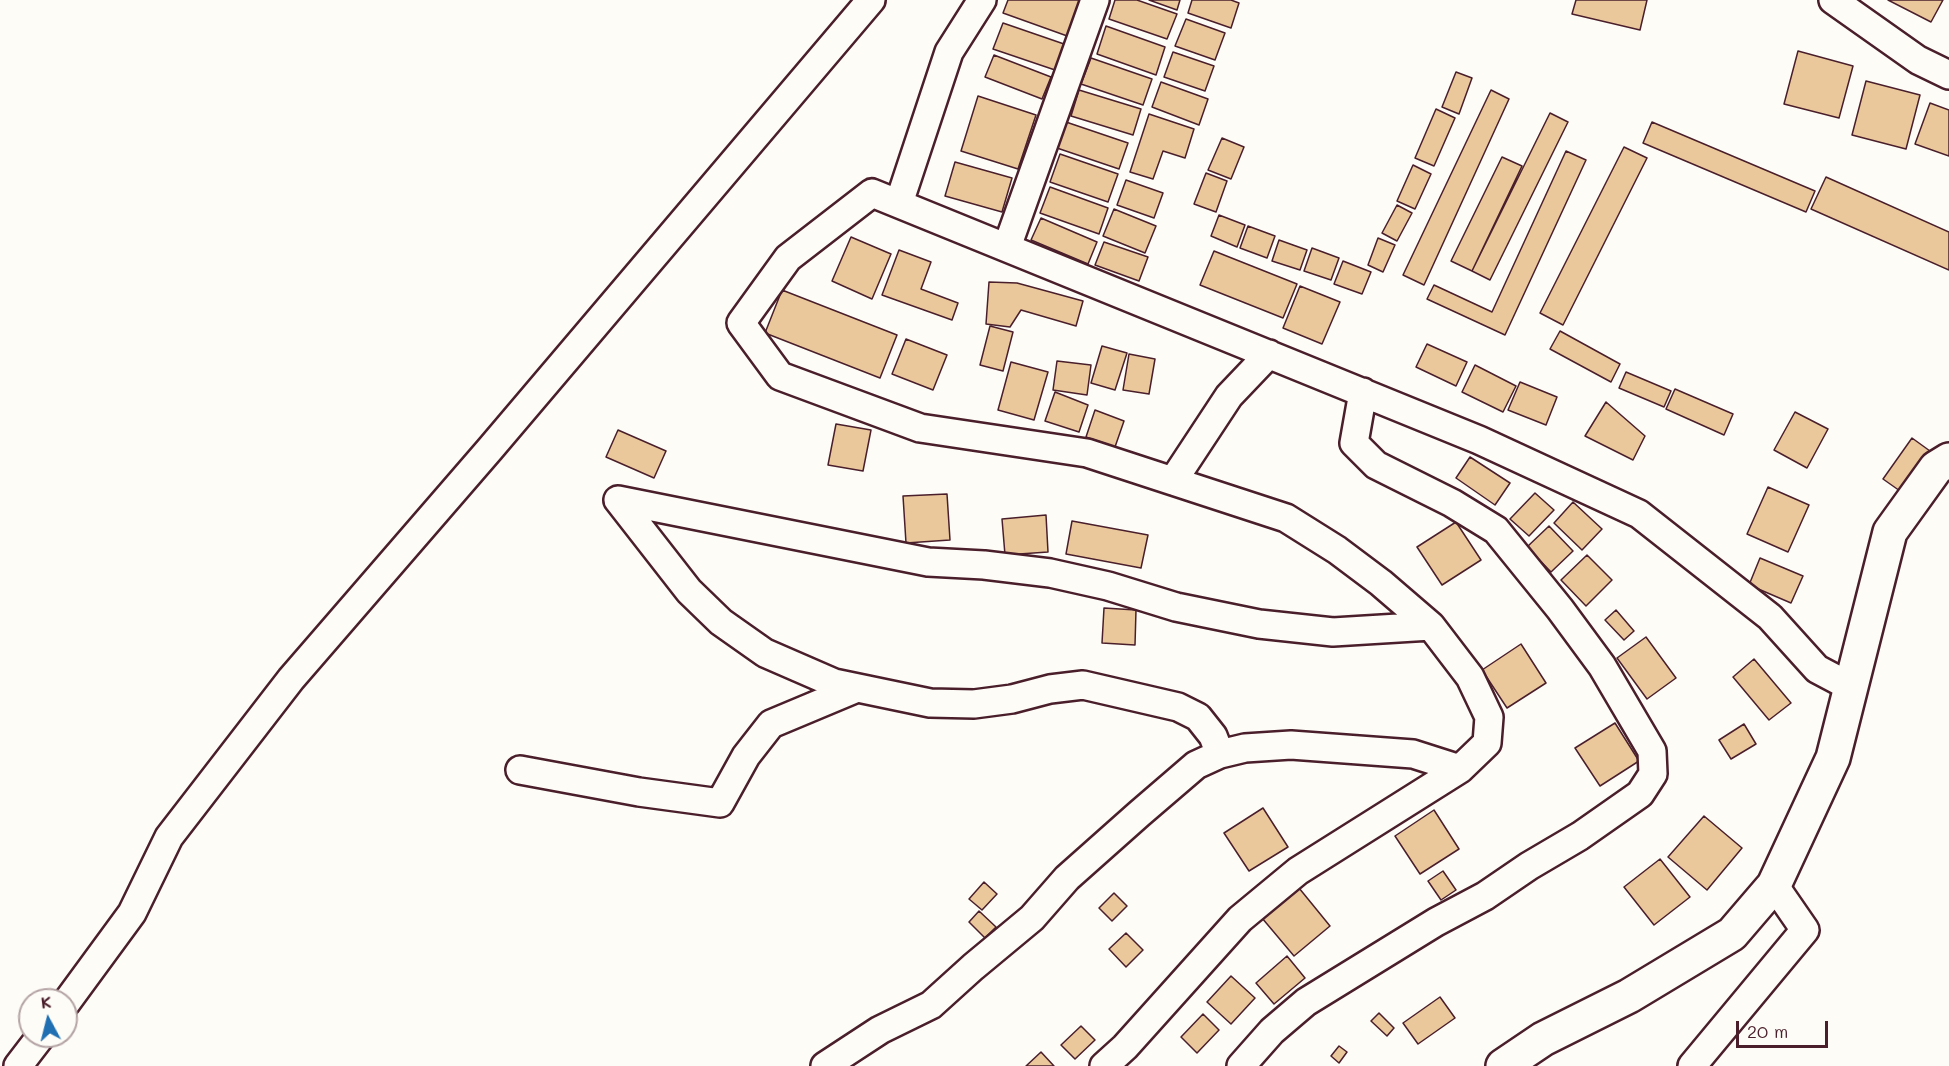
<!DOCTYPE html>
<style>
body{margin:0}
#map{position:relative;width:1949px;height:1066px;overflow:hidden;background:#fdfcf7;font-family:Mali,sans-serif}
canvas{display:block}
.north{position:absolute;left:18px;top:988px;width:60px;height:60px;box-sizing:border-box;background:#fdfcf7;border:2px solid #b5a4a5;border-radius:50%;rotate:353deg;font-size:16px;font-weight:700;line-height:24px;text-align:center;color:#4a1f2b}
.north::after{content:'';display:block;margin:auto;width:21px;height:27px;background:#1f6fb2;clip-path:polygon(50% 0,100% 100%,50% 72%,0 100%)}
.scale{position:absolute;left:1736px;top:1021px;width:92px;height:27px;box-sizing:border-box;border:3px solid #4a1f2b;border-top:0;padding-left:8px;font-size:18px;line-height:21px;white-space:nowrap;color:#4a1f2b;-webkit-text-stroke:4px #fdfcf7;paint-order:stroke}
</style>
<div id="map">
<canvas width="1949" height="1066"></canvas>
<div class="north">K</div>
<div class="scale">20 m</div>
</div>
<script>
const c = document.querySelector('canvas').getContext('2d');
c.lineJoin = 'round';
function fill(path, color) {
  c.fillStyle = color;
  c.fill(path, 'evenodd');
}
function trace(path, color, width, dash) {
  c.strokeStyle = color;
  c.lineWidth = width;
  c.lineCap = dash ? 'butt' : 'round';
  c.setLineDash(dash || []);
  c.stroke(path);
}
const building = new Path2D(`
 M 1008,0 L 1083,0 L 1070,37 L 1003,13 Z
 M 1115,0 L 1137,0 L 1177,14 L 1167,39 L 1109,19 Z
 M 1149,0 L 1180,0 L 1177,10 Z
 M 1192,0 L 1231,0 L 1239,3 L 1231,28 L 1188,13 Z
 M 1576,0 L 1647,0 L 1640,30 L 1572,14 Z
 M 1888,0 L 1943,0 L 1931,22 Z
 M 1186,19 L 1225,33 L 1215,60 L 1175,46 Z
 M 1003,23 L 1064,44 L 1055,70 L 993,49 Z
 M 1106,26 L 1165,47 L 1156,75 L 1097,54 Z
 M 1798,51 L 1853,66 L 1839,118 L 1784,104 Z
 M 1173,52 L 1214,66 L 1205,91 L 1164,77 Z
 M 994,55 L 1051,77 L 1042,99 L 985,77 Z
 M 1091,58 L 1152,79 L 1143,105 L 1081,84 Z
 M 1456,72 L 1472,78 L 1459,114 L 1442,107 Z
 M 1866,81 L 1920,95 L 1906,149 L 1852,135 Z
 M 1161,82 L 1208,99 L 1199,125 L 1152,107 Z
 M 1079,90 L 1141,109 L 1133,135 L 1071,116 Z
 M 1491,90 L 1509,99 L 1424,285 L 1403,275 Z
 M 978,96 L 1036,115 L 1018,169 L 961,151 Z
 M 1930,103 L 1949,110 L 1949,156 L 1915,144 Z
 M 1436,109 L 1455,118 L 1434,166 L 1415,158 Z
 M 1550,113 L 1568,122 L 1490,280 L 1472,271 Z
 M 1149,114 L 1194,129 L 1185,158 L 1163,151 L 1153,179 L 1130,172 Z
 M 1066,122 L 1128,143 L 1119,169 L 1057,148 Z
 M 1652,122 L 1815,191 L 1806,212 L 1643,143 Z
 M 1222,138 L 1244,147 L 1231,179 L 1208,170 Z
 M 1624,147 L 1647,158 L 1563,325 L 1540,313 Z
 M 1566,151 L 1586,160 L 1505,335 L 1427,299 L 1434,285 L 1492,312 Z
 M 1060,154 L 1118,174 L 1108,202 L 1050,182 Z
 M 1502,157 L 1522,166 L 1472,271 L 1451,261 Z
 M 955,162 L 1012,178 L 1002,212 L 945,196 Z
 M 1413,165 L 1431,174 L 1415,209 L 1397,201 Z
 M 1206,173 L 1227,181 L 1216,212 L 1194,204 Z
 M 1826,177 L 1949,232 L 1949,270 L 1811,209 Z
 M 1126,180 L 1163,193 L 1154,218 L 1117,205 Z
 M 1050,187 L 1108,208 L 1099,234 L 1040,213 Z
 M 1397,205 L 1412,213 L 1397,241 L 1382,233 Z
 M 1114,209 L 1156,226 L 1145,253 L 1103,236 Z
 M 1219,215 L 1245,225 L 1237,247 L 1211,236 Z
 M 1041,218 L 1097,242 L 1088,264 L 1031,240 Z
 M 1248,226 L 1275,236 L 1267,258 L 1240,248 Z
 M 851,237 L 891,254 L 872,299 L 832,281 Z
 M 1378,238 L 1395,245 L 1383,272 L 1368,265 Z
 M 1279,240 L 1307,250 L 1300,270 L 1272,261 Z
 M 1104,242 L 1148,257 L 1139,281 L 1095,265 Z
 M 1312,248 L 1339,258 L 1331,280 L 1304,271 Z
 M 899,250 L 931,262 L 921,289 L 958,303 L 952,320 L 882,295 Z
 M 1214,251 L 1297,284 L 1283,318 L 1200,285 Z
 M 1343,261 L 1371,272 L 1362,294 L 1334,284 Z
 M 989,282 L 1017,283 L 1083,301 L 1076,326 L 1021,310 L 1010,327 L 986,324 Z
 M 1300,286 L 1340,302 L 1322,344 L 1283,328 Z
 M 782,290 L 897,335 L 880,378 L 765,333 Z
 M 990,326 L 1013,332 L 1003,371 L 980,365 Z
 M 1560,331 L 1620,364 L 1611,382 L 1550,349 Z
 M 906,339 L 947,355 L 933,390 L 892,374 Z
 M 1427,344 L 1467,362 L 1456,386 L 1416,367 Z
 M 1102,346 L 1127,353 L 1115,390 L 1091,383 Z
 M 1129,354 L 1155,359 L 1149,394 L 1123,390 Z
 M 1057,361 L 1091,365 L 1087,395 L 1053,390 Z
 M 1011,362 L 1048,372 L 1034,420 L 998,410 Z
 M 1475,365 L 1516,386 L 1503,412 L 1462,392 Z
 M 1626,372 L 1671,391 L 1664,407 L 1619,388 Z
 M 1520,382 L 1557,397 L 1546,425 L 1508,410 Z
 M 1675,389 L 1733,414 L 1724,435 L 1666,409 Z
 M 1055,392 L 1088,405 L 1079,432 L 1045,421 Z
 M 1606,402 L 1645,436 L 1633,460 L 1585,436 Z
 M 1095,410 L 1124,421 L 1115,447 L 1086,437 Z
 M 1795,412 L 1828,429 L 1807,468 L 1774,450 Z
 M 836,424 L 871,430 L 863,471 L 828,465 Z
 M 618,430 L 666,451 L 654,478 L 606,457 Z
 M 1912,438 L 1930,451 L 1900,491 L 1883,479 Z
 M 1470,457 L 1510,483 L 1495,505 L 1456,478 Z
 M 1768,487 L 1809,505 L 1788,552 L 1747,534 Z
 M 1535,493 L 1554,510 L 1529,536 L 1510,519 Z
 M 947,494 L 950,540 L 906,543 L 903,496 Z
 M 1573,502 L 1602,529 L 1582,550 L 1554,523 Z
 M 1046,515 L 1048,552 L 1005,555 L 1002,519 Z
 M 1072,521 L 1148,535 L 1141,568 L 1066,554 Z
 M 1456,522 L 1481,560 L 1442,585 L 1417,547 Z
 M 1549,526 L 1573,551 L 1551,572 L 1527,547 Z
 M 1587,555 L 1612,580 L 1586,606 L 1561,580 Z
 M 1760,558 L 1803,576 L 1791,603 L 1749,585 Z
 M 1104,608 L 1136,610 L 1135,645 L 1102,643 Z
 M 1616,610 L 1634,631 L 1624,640 L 1605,620 Z
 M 1646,637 L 1676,678 L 1647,699 L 1617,658 Z
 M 1521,644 L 1546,683 L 1507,708 L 1482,670 Z
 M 1754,659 L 1791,703 L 1769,720 L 1733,677 Z
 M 1615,723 L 1639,761 L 1600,786 L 1575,748 Z
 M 1744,724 L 1756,744 L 1731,759 L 1719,740 Z
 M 1263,808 L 1288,847 L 1249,871 L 1224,833 Z
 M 1434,810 L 1459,849 L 1420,874 L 1395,836 Z
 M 1704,816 L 1742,848 L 1707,890 L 1668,857 Z
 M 1660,859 L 1690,897 L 1654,925 L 1624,887 Z
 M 1443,871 L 1456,890 L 1441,900 L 1428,881 Z
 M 984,882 L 997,894 L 982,910 L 969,899 Z
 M 1299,888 L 1330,926 L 1294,956 L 1262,918 Z
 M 1114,893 L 1127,906 L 1112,921 L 1099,908 Z
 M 979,911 L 996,927 L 985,938 L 969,922 Z
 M 1126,933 L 1143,950 L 1126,967 L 1109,949 Z
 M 1287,956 L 1305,978 L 1274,1004 L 1256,983 Z
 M 1231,976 L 1255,998 L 1231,1024 L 1207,1002 Z
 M 1440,997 L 1455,1018 L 1418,1044 L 1403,1023 Z
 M 1379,1013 L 1394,1028 L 1387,1036 L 1371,1021 Z
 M 1203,1014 L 1219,1030 L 1197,1053 L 1181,1037 Z
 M 1081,1026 L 1095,1040 L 1075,1059 L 1061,1045 Z
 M 1339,1046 L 1347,1052 L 1339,1063 L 1331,1056 Z
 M 1041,1052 L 1054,1066 L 1026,1066 Z`);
const street = new Path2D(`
 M 1833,0 L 1918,60 L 1949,75
 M 899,203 L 949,52 L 982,0
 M 1007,247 L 1095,0
 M 1173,481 L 1229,396 L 1269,354
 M 1220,754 L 1213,736 L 1198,717 L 1178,707 L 1083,685 L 1050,689 L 1012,699 L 974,704 L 930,703 L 834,683 L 765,653 L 721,622 L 689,591 L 618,500 L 928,562 L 984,565 L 1050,573 L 1108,586 L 1176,607 L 1259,624 L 1333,632 L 1431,626
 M 520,770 L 639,792 L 720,803 L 746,756 L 771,724 L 857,688
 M 66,1003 L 132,913 L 169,837 L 291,679 L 490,449 L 871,0
 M 18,1066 L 41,1036
 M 825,1066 L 880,1030 L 931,1005 L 973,967 L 1032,918 L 1067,878 L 1139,814 L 1196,765 L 1220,754 L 1245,748 L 1291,745 L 1413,754 L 1460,769
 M 1104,1066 L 1125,1047 L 1240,919 L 1298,871 L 1460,769 L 1487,743 L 1489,717 L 1470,677 L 1431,626 L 1381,583 L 1337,550 L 1286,518 L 1087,453 L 920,428 L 780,376 L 741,323 L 788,258 L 872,193 L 1479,440 L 1639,514 L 1770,617 L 1817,669 L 1851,687
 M 1241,1066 L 1272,1031 L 1306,1002 L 1436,922 L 1485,896 L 1529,866 L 1580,836 L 1640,794 L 1653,774 L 1652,751 L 1602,666 L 1560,609 L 1496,530 L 1452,503 L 1376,465 L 1354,443 L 1363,392
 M 1692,1066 L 1805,930 L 1774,885`);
const secondary = new Path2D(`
 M 1503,1066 L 1543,1039 L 1629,996 L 1732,934 L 1774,885 L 1833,758 L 1890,532 L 1936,468 L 1949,460`);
fill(building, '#ebc89c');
trace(building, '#4a1f2b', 1.5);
trace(street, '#4a1f2b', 32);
trace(secondary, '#4a1f2b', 38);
trace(street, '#fdfcf7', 27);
trace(secondary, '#fdfcf7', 33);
</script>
